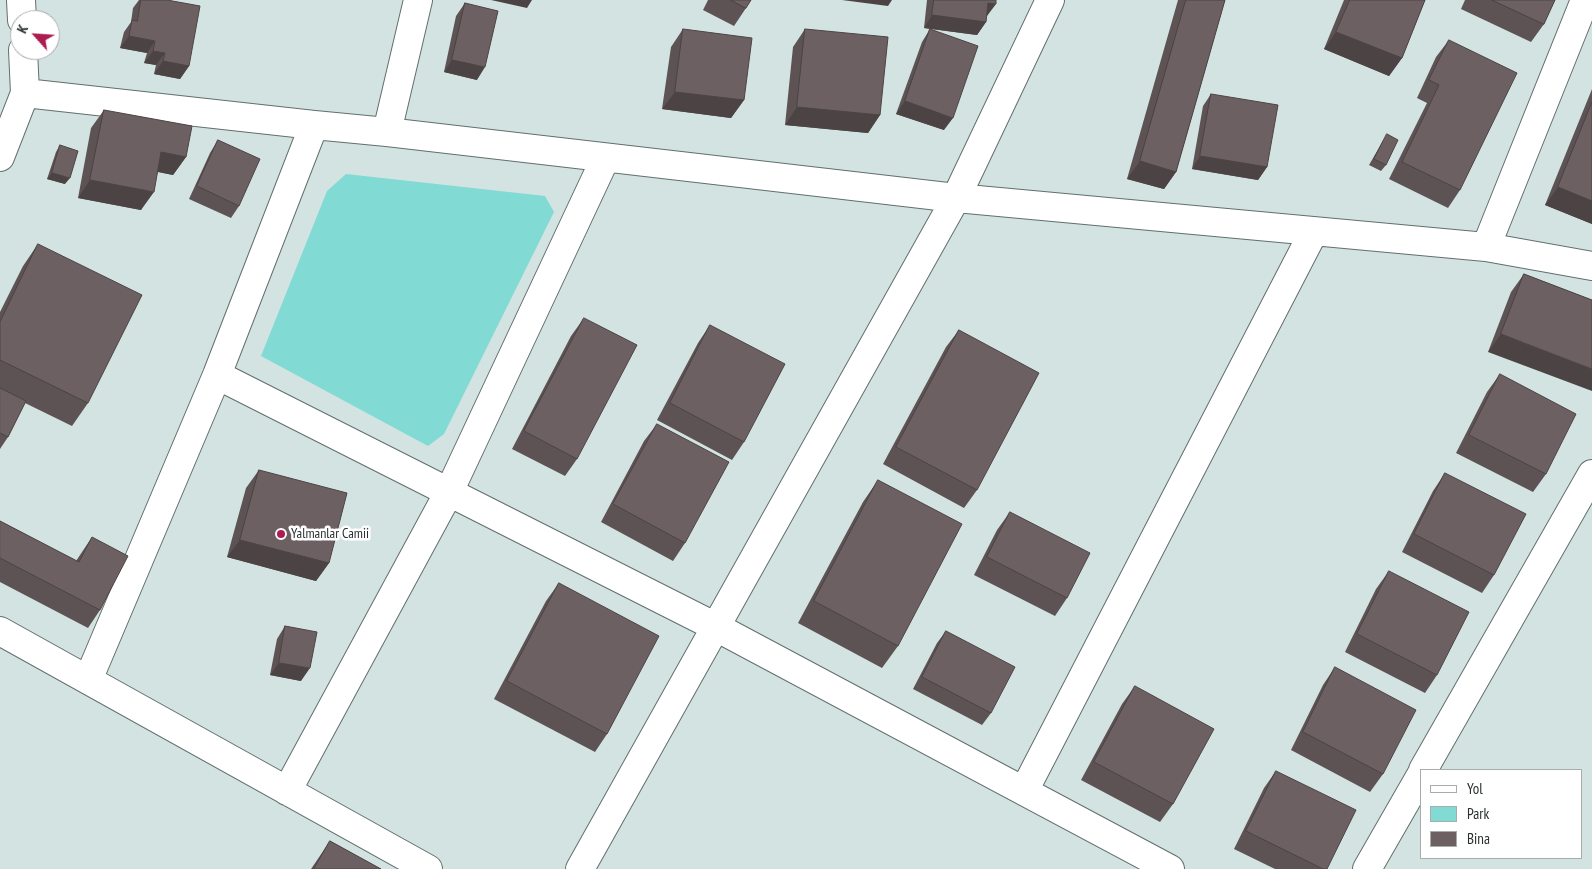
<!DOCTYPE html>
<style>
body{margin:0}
#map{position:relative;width:1592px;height:869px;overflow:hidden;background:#d3e3e1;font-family:"PT Sans Narrow",sans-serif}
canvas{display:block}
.legend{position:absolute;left:1420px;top:769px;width:162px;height:90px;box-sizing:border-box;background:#fff;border:1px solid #a9acac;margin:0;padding:6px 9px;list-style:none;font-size:15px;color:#292f2f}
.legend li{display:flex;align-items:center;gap:10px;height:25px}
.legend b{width:25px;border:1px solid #a9acac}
.north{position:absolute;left:10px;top:10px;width:50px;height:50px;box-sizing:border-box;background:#fff;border:1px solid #a9acac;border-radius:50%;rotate:296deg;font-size:14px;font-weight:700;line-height:20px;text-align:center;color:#292f2f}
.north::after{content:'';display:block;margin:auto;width:18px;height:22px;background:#ac1c51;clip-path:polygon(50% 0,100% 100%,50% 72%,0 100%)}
</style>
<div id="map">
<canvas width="1592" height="869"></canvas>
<ul class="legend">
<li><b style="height:6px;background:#fff"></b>Yol</li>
<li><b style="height:14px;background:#81dad3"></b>Park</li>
<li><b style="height:14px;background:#6d6062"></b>Bina</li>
</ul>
<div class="north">K</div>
</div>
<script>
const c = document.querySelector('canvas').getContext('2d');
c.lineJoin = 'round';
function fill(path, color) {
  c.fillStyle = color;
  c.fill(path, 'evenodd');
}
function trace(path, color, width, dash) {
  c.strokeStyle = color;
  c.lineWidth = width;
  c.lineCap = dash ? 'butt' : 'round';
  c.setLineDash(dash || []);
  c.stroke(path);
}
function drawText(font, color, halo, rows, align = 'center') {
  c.font = font + ' "PT Sans Narrow",sans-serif';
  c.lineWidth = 5;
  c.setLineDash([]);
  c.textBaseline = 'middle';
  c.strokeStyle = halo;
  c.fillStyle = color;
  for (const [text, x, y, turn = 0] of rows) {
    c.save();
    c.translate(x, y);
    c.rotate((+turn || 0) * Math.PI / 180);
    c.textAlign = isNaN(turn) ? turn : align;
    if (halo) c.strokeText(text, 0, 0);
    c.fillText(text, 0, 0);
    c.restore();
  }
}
const green = new Path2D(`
 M 346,174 L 545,196 L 554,212 L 444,434 L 428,446 L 261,356 L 327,191 Z`);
const minor = new Path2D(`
 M 21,0 L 22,20
 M 25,93 L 314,125 L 387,132 L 956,198 L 1486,247 L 1592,266
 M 387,132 L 418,0
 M 0,157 L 25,93 L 23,50
 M 1486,247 L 1585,0
 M 217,375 L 716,627 L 1170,869
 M 0,631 L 428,869
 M 88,680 L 217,375 L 314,125
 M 1423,770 L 1592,474
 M 287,791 L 449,492 L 605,159
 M 1024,791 L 1314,231
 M 580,869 L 956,198 L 1050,0
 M 1367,869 L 1421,775`);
const wall = new Path2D(`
 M 139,0 L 167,0 L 189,66 L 180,79 L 154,74 L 156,65 L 144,63 L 147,53 L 120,48 L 124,32 L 131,22 L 133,8 Z
 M 708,0 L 751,0 L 746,8 L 734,26 L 703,10 Z
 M 927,0 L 996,0 L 986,16 L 986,22 L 977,35 L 924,28 Z
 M 1178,0 L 1225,0 L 1176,172 L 1164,189 L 1127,179 Z
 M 1344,0 L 1425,0 L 1402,58 L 1389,76 L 1324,49 Z
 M 1465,0 L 1555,0 L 1544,24 L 1531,42 L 1461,9 Z
 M 465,3 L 477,80 L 444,72 L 456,16 Z
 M 683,29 L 744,100 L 731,118 L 662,109 L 671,47 Z
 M 805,29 L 880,115 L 868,133 L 785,125 L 793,47 Z
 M 930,29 L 944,130 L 896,114 L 922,42 Z
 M 1449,40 L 1460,190 L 1448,208 L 1389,179 L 1427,103 L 1417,98 L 1436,57 Z
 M 1592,89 L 1592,224 L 1545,205 Z
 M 1211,94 L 1267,167 L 1258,180 L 1192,169 L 1203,106 Z
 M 104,110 L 186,157 L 173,175 L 158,172 L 141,210 L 78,198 L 91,128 Z
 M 1387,134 L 1386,165 L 1381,171 L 1369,165 L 1383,141 Z
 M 218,140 L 239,206 L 231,218 L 189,199 L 210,153 Z
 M 60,145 L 65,184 L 47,179 L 56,152 Z
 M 38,244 L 88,403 L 72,426 L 25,403 L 8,437 L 0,449 L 0,312 L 23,266 Z
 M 1524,274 L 1592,300 L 1488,352 L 1511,292 Z
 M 584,318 L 577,459 L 565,476 L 512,449 L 571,336 Z
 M 710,325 L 744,442 L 732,460 L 657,420 L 698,343 Z
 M 959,330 L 977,490 L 964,508 L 883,464 L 946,347 Z
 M 1500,374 L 1546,474 L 1533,492 L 1456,453 L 1487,392 Z
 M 657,424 L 685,543 L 673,561 L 601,522 L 644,441 Z
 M 259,470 L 329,563 L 316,581 L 227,557 L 246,488 Z
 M 1445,473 L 1494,575 L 1482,593 L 1402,552 L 1433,491 Z
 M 878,480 L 898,646 L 882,668 L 798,623 L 863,502 Z
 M 1010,512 L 1067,598 L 1055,616 L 974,575 L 997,530 Z
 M 0,521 L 76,561 L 92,537 L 100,610 L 88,628 L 0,582 Z
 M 1389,571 L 1437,675 L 1425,693 L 1345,652 L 1376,589 Z
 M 559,583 L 607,734 L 595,752 L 494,699 L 546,601 Z
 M 285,626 L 301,681 L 270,675 L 277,639 Z
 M 946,631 L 991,713 L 982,725 L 913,689 L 937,643 Z
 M 1335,667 L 1383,774 L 1370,792 L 1291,750 L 1323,685 Z
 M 1135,686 L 1173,804 L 1160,822 L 1081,780 L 1122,704 Z
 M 1276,771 L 1327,869 L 1275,869 L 1234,849 L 1264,788 Z
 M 330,841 L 381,869 L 311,869 Z`);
const shadedWall = new Path2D(`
 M 491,0 L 532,0 L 527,8 Z
 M 842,0 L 892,0 L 888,6 Z
 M 988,3 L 996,4 L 987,16 L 979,15 Z
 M 932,15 L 986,22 L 977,35 L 924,28 Z
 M 1336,32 L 1402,58 L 1389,76 L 1324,49 Z
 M 129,36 L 155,41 L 147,53 L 120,48 Z
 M 153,51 L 165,53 L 156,65 L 144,63 Z
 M 452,60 L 485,67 L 477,80 L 444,72 Z
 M 163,61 L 189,66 L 180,79 L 154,74 Z
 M 675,92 L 744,100 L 731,118 L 662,109 Z
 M 905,101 L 953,118 L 944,130 L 896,114 Z
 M 797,107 L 880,115 L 868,133 L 785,125 Z
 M 161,152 L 186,157 L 173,175 L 149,170 Z
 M 1200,156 L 1267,167 L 1258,180 L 1192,169 Z
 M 1140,161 L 1176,172 L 1164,189 L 1127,179 Z
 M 52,173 L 70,178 L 65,184 L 47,179 Z
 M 90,180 L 154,192 L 141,210 L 78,198 Z
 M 1558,187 L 1592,201 L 1592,224 L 1545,205 Z
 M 1501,334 L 1592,369 L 1592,391 L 1488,352 Z
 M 240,540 L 329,563 L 316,581 L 227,557 Z
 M 279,663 L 310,668 L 301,681 L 270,675 Z`);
const building = new Path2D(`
 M 141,0 L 167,0 L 200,6 L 189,66 L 163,61 L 165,53 L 153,51 L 155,41 L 129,36 L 132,20 L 137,21 Z
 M 731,0 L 751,0 L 746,8 Z
 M 934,0 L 996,0 L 996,4 L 988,3 L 986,22 L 932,15 Z
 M 1186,0 L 1225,0 L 1176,172 L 1140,161 Z
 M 1350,0 L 1425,0 L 1402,58 L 1336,32 Z
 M 1492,0 L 1555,0 L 1544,24 Z
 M 465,3 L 498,11 L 485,67 L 452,60 Z
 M 683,29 L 752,38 L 744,100 L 675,92 Z
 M 805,29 L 888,37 L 880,115 L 797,107 Z
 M 930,29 L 978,46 L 953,118 L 905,101 Z
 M 1449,40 L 1517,73 L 1460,190 L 1402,162 L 1439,85 L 1429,80 Z
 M 1211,94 L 1278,105 L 1267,167 L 1200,156 Z
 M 1592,102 L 1592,201 L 1558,187 Z
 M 104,110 L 192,126 L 186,157 L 161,152 L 154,192 L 90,180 Z
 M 1387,134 L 1398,140 L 1386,165 L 1374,159 Z
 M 218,140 L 260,159 L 239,206 L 197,186 Z
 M 60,145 L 78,151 L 70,178 L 52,173 Z
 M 38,244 L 142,295 L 88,403 L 0,360 L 0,322 Z
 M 1524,274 L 1592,300 L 1592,369 L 1501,334 Z
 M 584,318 L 637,345 L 577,459 L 524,431 Z
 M 710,325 L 785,364 L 744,442 L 670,403 Z
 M 959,330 L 1039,373 L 977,490 L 896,447 Z
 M 1500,374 L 1576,414 L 1546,474 L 1469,435 Z
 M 0,388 L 26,401 L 8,437 L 0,433 Z
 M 657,424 L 729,462 L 685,543 L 613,504 Z
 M 259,470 L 347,493 L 329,563 L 240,540 Z
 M 1445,473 L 1526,514 L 1494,575 L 1414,534 Z
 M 878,480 L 962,524 L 898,646 L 814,601 Z
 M 1010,512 L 1090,553 L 1067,598 L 987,557 Z
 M 0,521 L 79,562 L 92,537 L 128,556 L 100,610 L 0,558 Z
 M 1389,571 L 1469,612 L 1437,675 L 1357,634 Z
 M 559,583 L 659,636 L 607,734 L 507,681 Z
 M 285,626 L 317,632 L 310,668 L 279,663 Z
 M 946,631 L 1015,667 L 991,713 L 922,677 Z
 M 1335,667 L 1416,710 L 1383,774 L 1303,732 Z
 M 1135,686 L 1214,729 L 1173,804 L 1094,762 Z
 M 1276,771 L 1356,810 L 1327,869 L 1323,869 L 1246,831 Z
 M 330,841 L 381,869 L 314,869 Z`);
const markers = [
 [281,534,5,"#ac1c51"]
];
const poiNames = [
 ["Yalmanlar Camii",291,534]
];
fill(green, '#81dad3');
trace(minor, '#616f6d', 30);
trace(minor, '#fff', 28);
fill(wall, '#5e5354');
fill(shadedWall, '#4c4345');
fill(building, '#6d6062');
trace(building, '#4c4345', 1);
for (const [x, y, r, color] of markers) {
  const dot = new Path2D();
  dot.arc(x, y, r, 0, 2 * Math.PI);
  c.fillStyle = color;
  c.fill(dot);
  trace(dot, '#fff', 2);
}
drawText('14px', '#292f2f', '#fff', poiNames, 'left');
</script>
